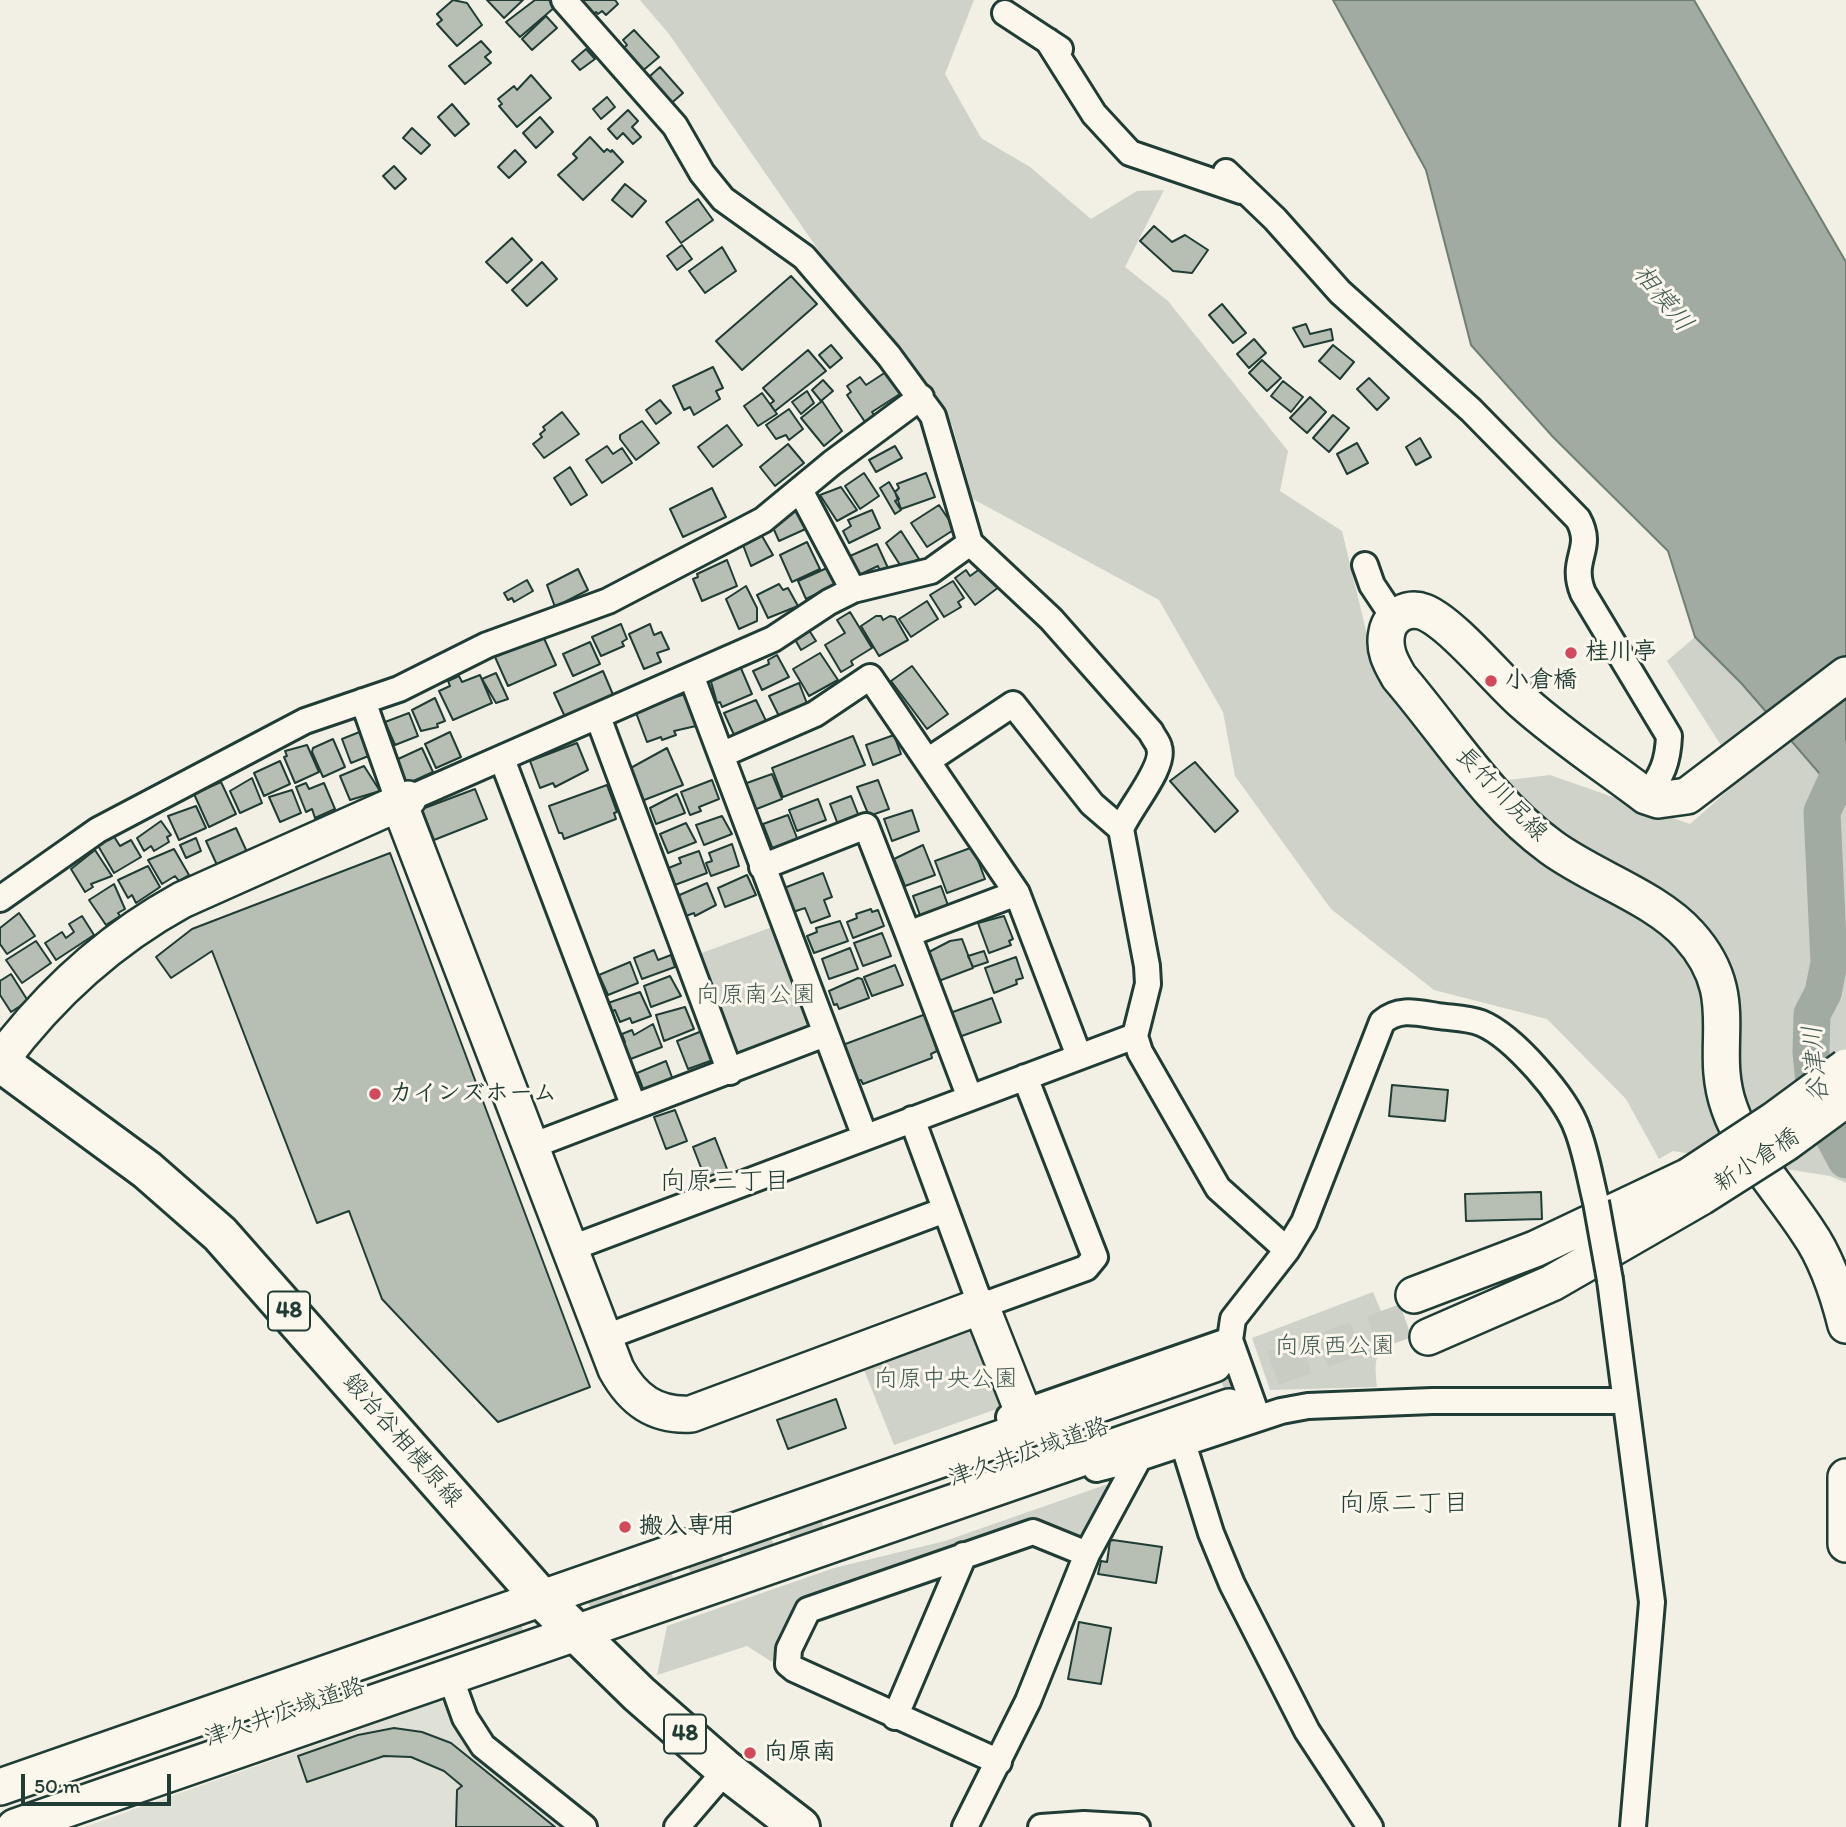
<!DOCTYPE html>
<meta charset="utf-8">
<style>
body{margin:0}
#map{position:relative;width:1846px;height:1827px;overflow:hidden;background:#f2f0e5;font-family:Itim,sans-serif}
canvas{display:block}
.scale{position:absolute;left:21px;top:1774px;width:150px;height:32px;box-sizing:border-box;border:4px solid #1f3d34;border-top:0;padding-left:9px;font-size:21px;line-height:24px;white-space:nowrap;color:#1f3d34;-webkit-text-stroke:5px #fbf7ec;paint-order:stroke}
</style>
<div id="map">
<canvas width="1846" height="1827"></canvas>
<div class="scale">50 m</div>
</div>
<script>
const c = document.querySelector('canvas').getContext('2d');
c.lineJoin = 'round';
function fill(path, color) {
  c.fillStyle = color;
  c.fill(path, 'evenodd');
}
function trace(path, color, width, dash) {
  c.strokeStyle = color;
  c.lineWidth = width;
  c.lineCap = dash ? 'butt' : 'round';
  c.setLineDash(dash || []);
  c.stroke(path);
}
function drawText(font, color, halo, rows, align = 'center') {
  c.font = font + ' Itim,"Klee One",sans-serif';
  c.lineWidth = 6;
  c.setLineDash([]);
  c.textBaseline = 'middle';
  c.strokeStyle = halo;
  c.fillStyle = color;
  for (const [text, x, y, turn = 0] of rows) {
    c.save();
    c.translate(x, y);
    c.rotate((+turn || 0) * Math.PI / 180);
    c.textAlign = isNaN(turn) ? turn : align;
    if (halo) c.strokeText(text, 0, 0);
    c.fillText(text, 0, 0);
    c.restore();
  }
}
const built = new Path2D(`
 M 440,1701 L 449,1705 L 565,1827 L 84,1827 Z`);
const green = new Path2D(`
 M 640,0 L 974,0 L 945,74 L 981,138 L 1030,167 L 1091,219 L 1137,191 L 1164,190 L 1125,267 L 1168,301 L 1288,451 L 1280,491 L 1342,531 L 1370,647 L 1474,784 L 1550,775 L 1690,824 L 1742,778 L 1667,661 L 1695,637 L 1742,684 L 1846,804 L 1846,1183 L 1830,1176 L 1673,1151 L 1659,1159 L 1626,1099 L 1547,1019 L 1434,990 L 1331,909 L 1235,776 L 1223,712 L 1159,600 L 973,499 L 952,425 L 817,248 L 669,34 Z
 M 783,923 L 825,1034 L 730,1072 L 688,958 Z
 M 1373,1292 L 1394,1342 C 1372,1352 1375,1365 1377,1387 L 1270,1390 L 1252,1338 Z
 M 966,1326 L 977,1329 L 1002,1398 L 997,1409 L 894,1445 L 862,1365 Z
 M 1105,1485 L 1110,1486 L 1113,1492 L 1085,1542 L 1033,1524 L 803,1604 L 772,1662 L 747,1646 L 657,1675 L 667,1626 L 834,1568 L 945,1541 Z`);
const water = new Path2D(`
 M 1333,0 L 1694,0 L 1846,262 L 1846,804 L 1742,684 L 1695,637 L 1668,551 L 1553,437 L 1471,345 L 1426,170 Z`);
const river = new Path2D(`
 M 1846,759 L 1822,812 L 1829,963 L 1823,993 L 1812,1014 L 1811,1052 L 1816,1104 L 1846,1160`);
const building = new Path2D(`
 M 453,0 L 467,3 L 482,25 L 457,46 L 437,24 L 442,20 L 437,14 Z
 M 487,0 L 523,0 L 504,18 Z
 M 535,0 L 549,0 L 555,7 L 520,37 L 506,22 Z
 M 578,0 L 615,0 L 618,4 L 606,15 L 602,11 L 598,14 L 596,12 L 590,18 Z
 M 546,16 L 557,28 L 532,50 L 522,39 Z
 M 634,30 L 659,57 L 640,73 L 620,51 L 627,45 L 623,40 Z
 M 481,41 L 491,52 L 485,57 L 491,63 L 465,84 L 449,66 Z
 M 586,49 L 595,59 L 580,70 L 572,61 Z
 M 660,67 L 683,93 L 667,107 L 650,81 L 652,79 L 650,76 Z
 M 531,75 L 551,98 L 517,127 L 499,106 L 502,104 L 498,99 L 514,86 L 517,90 Z
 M 607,97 L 615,107 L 601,119 L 593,109 Z
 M 452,104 L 469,124 L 455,136 L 438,117 Z
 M 628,110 L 638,121 L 632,127 L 641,137 L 633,144 L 623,133 L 617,139 L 608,129 Z
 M 540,117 L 553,132 L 536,148 L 523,133 Z
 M 412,128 L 430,145 L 421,154 L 403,138 Z
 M 590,137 L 604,152 L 607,149 L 611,152 L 612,150 L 623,162 L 583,200 L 558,175 L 577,158 L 573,154 Z
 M 515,150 L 526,162 L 509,178 L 498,167 Z
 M 394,166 L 406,179 L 395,189 L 383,176 Z
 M 625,184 L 646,201 L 632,217 L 612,200 Z
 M 698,199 L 713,220 L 681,243 L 666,222 Z
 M 1154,226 L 1172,242 L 1185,235 L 1208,250 L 1192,273 L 1173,271 L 1140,241 Z
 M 512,238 L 532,260 L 507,283 L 486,262 Z
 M 682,245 L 692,259 L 677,270 L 667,256 Z
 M 722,247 L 736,271 L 705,293 L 689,271 Z
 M 542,262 L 557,279 L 527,306 L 512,290 Z
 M 791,276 L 817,304 L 742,370 L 716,341 Z
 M 1222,304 L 1246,333 L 1233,343 L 1209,315 Z
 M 1306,324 L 1310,334 L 1331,329 L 1333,340 L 1304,347 L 1293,328 Z
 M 1254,339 L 1266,353 L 1249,368 L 1237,354 Z
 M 831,345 L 842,358 L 830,368 L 819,355 Z
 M 1333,345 L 1354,362 L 1340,379 L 1319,361 Z
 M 808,350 L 826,371 L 775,411 L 770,404 L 774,401 L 763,388 Z
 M 1262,360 L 1281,378 L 1267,391 L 1249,373 Z
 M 713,367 L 723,388 L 716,391 L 720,399 L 694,415 L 690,407 L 684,410 L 673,386 Z
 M 889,370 L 903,392 L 872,412 L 875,416 L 865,422 L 847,395 L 851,392 L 847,386 L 860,377 L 866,385 Z
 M 1369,378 L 1389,398 L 1377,410 L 1357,389 Z
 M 823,380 L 833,391 L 821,401 L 812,390 Z
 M 1283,381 L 1303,397 L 1291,412 L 1271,396 Z
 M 807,391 L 814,403 L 801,414 L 792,402 Z
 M 762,393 L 777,414 L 758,426 L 744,406 Z
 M 1310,397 L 1326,412 L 1307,433 L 1290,418 Z
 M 660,400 L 671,413 L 656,424 L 646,410 Z
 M 822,401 L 842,431 L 824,446 L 801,418 Z
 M 789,409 L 803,429 L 789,440 L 786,435 L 776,439 L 766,425 Z
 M 562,412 L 579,434 L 544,458 L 533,444 L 542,437 L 540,434 L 545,430 L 543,427 Z
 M 1333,415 L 1349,428 L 1329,452 L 1313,438 Z
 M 642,421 L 659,443 L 636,460 L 620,439 L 620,435 Z
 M 727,425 L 742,445 L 713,467 L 698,447 Z
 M 1420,438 L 1431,457 L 1416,465 L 1406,447 Z
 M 1357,443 L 1368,463 L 1347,474 L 1337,454 Z
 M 788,444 L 804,463 L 775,486 L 760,467 Z
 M 607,446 L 613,454 L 622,448 L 632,463 L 602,483 L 586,460 Z
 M 895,446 L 902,458 L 876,472 L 869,460 Z
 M 570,467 L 587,495 L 571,505 L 554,478 Z
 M 864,473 L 879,496 L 860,509 L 845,486 Z
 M 926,473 L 935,497 L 901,509 L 895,492 L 899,488 L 897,484 Z
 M 889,482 L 899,499 L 895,501 L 901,510 L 895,514 L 880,488 Z
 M 841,487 L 857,510 L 837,521 L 820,495 Z
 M 712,488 L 726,517 L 683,537 L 670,509 Z
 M 939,505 L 955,529 L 927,547 L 911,523 Z
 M 802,508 L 810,527 L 779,541 L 771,523 Z
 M 872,510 L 880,528 L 849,543 L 843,531 L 851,526 L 848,520 Z
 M 901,531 L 919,559 L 902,568 L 886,543 Z
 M 762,536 L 773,555 L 751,566 L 743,545 Z
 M 807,542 L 820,569 L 792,582 L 780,555 Z
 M 877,544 L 888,568 L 880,571 L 878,566 L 859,575 L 850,556 Z
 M 727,560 L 737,586 L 702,601 L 693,579 L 698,577 L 697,574 Z
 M 984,566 L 999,587 L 975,605 L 955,578 L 966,570 L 970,576 Z
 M 827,568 L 835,585 L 806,599 L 798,581 Z
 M 578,569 L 588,590 L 555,607 L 547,585 Z
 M 527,580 L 533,591 L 514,602 L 512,598 L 508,600 L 504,593 Z
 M 953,581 L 964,598 L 958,602 L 961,607 L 944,617 L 930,595 Z
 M 779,584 L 783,590 L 788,588 L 798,606 L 768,618 L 757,595 Z
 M 746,586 L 757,608 L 757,621 L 739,629 L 726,599 Z
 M 927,601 L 938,619 L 911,637 L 899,619 Z
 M 850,612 L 872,648 L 851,661 L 853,665 L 841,672 L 825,645 L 845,633 L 837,620 Z
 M 876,616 L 881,616 L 883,620 L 890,616 L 895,617 L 908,640 L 879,656 L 861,626 Z
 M 621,624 L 627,639 L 622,642 L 624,646 L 601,656 L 592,637 Z
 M 650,624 L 654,635 L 661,632 L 669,649 L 657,653 L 661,662 L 644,669 L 629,634 Z
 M 807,627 L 816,641 L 801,650 L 793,636 Z
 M 543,636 L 556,665 L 508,686 L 495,657 Z
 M 590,642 L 600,664 L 573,676 L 563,654 Z
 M 820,653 L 838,680 L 809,696 L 793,669 Z
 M 777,655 L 789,677 L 762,690 L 753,671 L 769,664 L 768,660 Z
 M 740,666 L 752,694 L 722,707 L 720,702 L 717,703 L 710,678 Z
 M 912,666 L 948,714 L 927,729 L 891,681 Z
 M 603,671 L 614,697 L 566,719 L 554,693 Z
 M 496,673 L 508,699 L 496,703 L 482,679 Z
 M 480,675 L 492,703 L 453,720 L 439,691 L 450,686 L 448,681 L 459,676 L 462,682 Z
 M 799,683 L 808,706 L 780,718 L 769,696 Z
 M 685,694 L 696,726 L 674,731 L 676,735 L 662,740 L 661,737 L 647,742 L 635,710 Z
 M 435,698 L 445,721 L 437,724 L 438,727 L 421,731 L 412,710 Z
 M 756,700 L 767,723 L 735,737 L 724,713 Z
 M 409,713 L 418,736 L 395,745 L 385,722 Z
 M 362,731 L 371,755 L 351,763 L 342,739 Z
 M 450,732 L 461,757 L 436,768 L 425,744 Z
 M 894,735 L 901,754 L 873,765 L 866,745 Z
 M 853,736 L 865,765 L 783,797 L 772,768 Z
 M 333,739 L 345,767 L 323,777 L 312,752 L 313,748 Z
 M 577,743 L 588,770 L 555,787 L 553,783 L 540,788 L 530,761 Z
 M 307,745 L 319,772 L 295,783 L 284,757 L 287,756 L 285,751 Z
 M 422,748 L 433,772 L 407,784 L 396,760 Z
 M 667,748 L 683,785 L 639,802 L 627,770 Z
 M 280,761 L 290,784 L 264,796 L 254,773 Z
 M 1195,762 L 1238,811 L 1215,832 L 1170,781 Z
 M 364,766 L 380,791 L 350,800 L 340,776 Z
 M 772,774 L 782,799 L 754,810 L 744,784 Z
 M 252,778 L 262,803 L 240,813 L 230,791 Z
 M 712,780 L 719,799 L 699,807 L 701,811 L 690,815 L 681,792 Z
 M 878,780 L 889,809 L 869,816 L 857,787 Z
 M 221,782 L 236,814 L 209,827 L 194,794 Z
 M 306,783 L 309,789 L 324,783 L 335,809 L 315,818 L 312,809 L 306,812 L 296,787 Z
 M 607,785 L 617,812 L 614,813 L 616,819 L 564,839 L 562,833 L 559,833 L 549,806 Z
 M 475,789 L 487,819 L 434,840 L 422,809 Z
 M 292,790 L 301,813 L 280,822 L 269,797 Z
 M 677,794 L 685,813 L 656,824 L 650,808 Z
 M 851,796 L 860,819 L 839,827 L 830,804 Z
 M 818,799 L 826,820 L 797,831 L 789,810 Z
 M 196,806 L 206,828 L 179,840 L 168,816 Z
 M 912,810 L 919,831 L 892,841 L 884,819 Z
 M 788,815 L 799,843 L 774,852 L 763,824 Z
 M 722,816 L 732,834 L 704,845 L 696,825 Z
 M 161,821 L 171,835 L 167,837 L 169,842 L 154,851 L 151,846 L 144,851 L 137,838 Z
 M 686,823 L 696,842 L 668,853 L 660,834 Z
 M 236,828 L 247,852 L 217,865 L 206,841 Z
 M 113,835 L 120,846 L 131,840 L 141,857 L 114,873 L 97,844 Z
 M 196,838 L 201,851 L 186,858 L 180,845 Z
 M 732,844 L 739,866 L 711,876 L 706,863 L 712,861 L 709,853 Z
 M 923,845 L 935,875 L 905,886 L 894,859 Z
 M 973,847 L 985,879 L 947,893 L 935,861 Z
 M 174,849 L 189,875 L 179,881 L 175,876 L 162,884 L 148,860 Z
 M 95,850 L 112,876 L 91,884 L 93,887 L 85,892 L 71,869 Z
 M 699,851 L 707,873 L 672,886 L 666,869 L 681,863 L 679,858 Z
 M 390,853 L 590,1387 L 498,1422 L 382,1299 L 349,1211 L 317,1223 L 212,951 L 171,978 L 156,957 L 192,929 Z
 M 148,866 L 160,887 L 136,903 L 132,895 L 128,898 L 118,880 Z
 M 823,873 L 832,897 L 824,900 L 830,916 L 811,923 L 805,908 L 793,912 L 784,888 Z
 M 747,875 L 756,895 L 725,907 L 718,888 Z
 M 707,883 L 716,905 L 695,916 L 694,913 L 686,916 L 675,897 Z
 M 114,884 L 125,909 L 118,913 L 120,916 L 106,925 L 89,900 Z
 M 941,886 L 949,908 L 921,918 L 913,896 Z
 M 871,909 L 872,912 L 878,910 L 884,926 L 853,938 L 847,922 L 857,918 L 856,914 Z
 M 19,913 L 35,936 L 7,954 L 0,944 L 0,928 Z
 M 82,916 L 94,935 L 56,960 L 45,943 L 62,932 L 66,938 L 74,932 L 69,924 Z
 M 1004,916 L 1013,939 L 1009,941 L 1011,945 L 989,953 L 978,923 Z
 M 840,921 L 848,941 L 814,953 L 807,936 L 817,932 L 816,928 Z
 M 882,933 L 891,956 L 863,966 L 854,943 Z
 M 962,939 L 973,968 L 936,982 L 925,954 L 950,941 Z
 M 36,941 L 51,963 L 22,983 L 6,960 Z
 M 850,948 L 858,969 L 829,979 L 822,959 Z
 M 654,950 L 658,960 L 671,955 L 675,967 L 642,979 L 634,958 Z
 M 984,951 L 988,962 L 973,967 L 968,956 Z
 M 1016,957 L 1023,978 L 1016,980 L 1017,984 L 994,993 L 985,968 Z
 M 630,962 L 638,983 L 608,995 L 599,975 Z
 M 895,965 L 903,985 L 872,996 L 864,977 Z
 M 11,974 L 28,1001 L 11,1012 L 0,995 L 0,981 Z
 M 670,976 L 681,996 L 651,1007 L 644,986 Z
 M 858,978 L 862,979 L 869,998 L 839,1009 L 837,1004 L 834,1005 L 829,991 Z
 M 640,992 L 651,1016 L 632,1023 L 630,1018 L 620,1022 L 615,1010 L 611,1012 L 608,1003 Z
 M 992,998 L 1001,1022 L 959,1037 L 950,1013 Z
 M 685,1007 L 694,1029 L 664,1041 L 656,1015 Z
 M 926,1014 L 937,1051 L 931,1054 L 932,1058 L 863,1084 L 861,1080 L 857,1081 L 840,1046 Z
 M 653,1024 L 662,1047 L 628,1060 L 621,1043 L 625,1042 L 622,1034 L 632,1030 L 634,1035 Z
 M 702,1031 L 713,1060 L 688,1069 L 677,1041 Z
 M 666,1061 L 673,1080 L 644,1091 L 637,1073 Z
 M 1392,1085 L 1448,1090 L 1445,1121 L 1389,1116 Z
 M 675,1110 L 687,1141 L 666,1149 L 654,1117 Z
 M 715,1138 L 727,1169 L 705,1178 L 693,1147 Z
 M 1541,1192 L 1542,1219 L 1466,1221 L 1465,1194 Z
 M 836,1399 L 846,1428 L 788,1449 L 777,1420 Z
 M 1113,1540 L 1162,1547 L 1156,1583 L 1098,1574 L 1101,1561 L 1107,1562 L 1110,1541 Z
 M 1079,1622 L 1111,1628 L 1101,1684 L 1068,1679 Z
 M 394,1728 L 422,1732 L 451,1743 L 555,1827 L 456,1827 L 457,1790 L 462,1786 L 444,1771 L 411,1757 L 384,1756 L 307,1782 L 298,1756 L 358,1735 Z`);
const secondaryTunnel = new Path2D(`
 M 1223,1386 L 1422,1315
 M 490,1642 L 835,1520`);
const street = new Path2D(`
 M 564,0 L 675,126 L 702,173 L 723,199 L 804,257 L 889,356 L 933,416 L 970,543 L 1051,619 L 1151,732 C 1153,737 1158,742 1159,747 C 1166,767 1129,808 1121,829 L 1147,966 L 1148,984 L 1135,1036 L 1140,1052 L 1218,1188 L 1287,1250
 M 1005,13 L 1060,49
 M 1048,41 L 1094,114 L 1130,153 L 1241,191
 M 1226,172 L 1275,219 L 1340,292 L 1471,410 L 1578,519 C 1595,550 1569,558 1583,593 L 1669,736 C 1668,762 1662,776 1646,796
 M 800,490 L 853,590
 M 1365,565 L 1372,585 L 1394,618
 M 691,675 L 865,1137
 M 363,701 L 399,803
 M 598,717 L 730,1072
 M 721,755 L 815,714 L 870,677 L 1017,893 L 1079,1056
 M 502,759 L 634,1107
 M 929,760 L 1013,704 L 1092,804 L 1121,829
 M 408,799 L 773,639 L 829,602 L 853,590 L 931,571 L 970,543
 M 762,867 L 866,826 L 908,934 L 1017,893
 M 0,899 L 98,830 L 305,721 L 399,689 L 487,645 L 608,601 L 763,520 L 832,463 L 921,397
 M 908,934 L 970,1098
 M 912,1119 L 981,1306 L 1086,1268 L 1095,1257 L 1025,1077
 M 529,1147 L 825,1034
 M 569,1249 L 1135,1036
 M 1610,1280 L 1652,1602 L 1633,1827
 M 603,1338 L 945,1210
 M 1009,1417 L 1230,1340
 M 1258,1418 L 1230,1340 L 1233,1319 L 1287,1250 L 1304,1222 L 1382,1022 C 1399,1007 1418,1013 1438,1016 C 1452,1018 1468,1018 1481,1023 C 1513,1036 1566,1097 1577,1129 C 1586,1152 1590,1178 1596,1202
 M 1183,1443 L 1211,1533 L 1232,1584 L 1307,1731 L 1370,1827
 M 1096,1469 L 1139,1458 L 1281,1411 L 1308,1406 L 1432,1401 L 1624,1401
 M 450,1676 L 465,1718 L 483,1746 L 584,1827
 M 895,1717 L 964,1555
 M 999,1762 L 794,1669 L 788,1664 L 789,1649 L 808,1610 L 1033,1532 L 1087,1554
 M 677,1827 L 726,1770
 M 965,1827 L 1028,1701 L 1087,1554 L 1139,1458
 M 1041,1827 L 1084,1824 L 1137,1827`);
const secondary = new Path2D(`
 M 1846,675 L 1687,796 L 1658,800 L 1646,796 C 1605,765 1561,736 1523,702 C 1498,680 1452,623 1424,612 C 1408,606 1390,616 1387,632 C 1383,650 1391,663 1399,677 C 1448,734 1489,802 1551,847 C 1593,878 1655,897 1689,935 C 1745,997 1707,1044 1729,1107 C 1744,1152 1782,1192 1808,1232 C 1827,1259 1838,1293 1846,1325
 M 399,803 L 616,1369 C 633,1400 655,1416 691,1414 L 981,1306 L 1023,1412
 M 0,1061 C 50,994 109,940 182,900 L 408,799
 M 1414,1295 L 1535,1249 L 1689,1176
 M 1428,1337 L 1552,1283 L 1701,1197
 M 1846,1477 L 1846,1544
 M 0,1787 L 1214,1364
 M 15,1827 L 1229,1407`);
const primary = new Path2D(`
 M 0,1062 L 147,1170 L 220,1234 L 542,1599 L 639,1694 L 726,1770 L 800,1827`);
const streetBridge = new Path2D(`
 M 1596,1202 L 1610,1280`);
const secondaryBridge = new Path2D(`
 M 1689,1176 L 1774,1120 L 1846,1067
 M 1701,1197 L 1786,1143 L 1846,1099`);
const markers = [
 [1571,653,7,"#d1495b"],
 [1491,681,7,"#d1495b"],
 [375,1094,7,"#d1495b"],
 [625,1527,7,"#d1495b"],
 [750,1753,7,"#d1495b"]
];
const shields = [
 [289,1311,42],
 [685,1734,42]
];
const shieldNames = [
 ["48",289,1311],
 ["48",685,1734]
];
const poiNames = [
 ["桂川亭",1585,653],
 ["小倉橋",1505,681],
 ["カインズホーム",389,1094],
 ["搬入専用",639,1527],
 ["向原南",764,1753]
];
const streetNames = [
 ["長竹川尻線",1501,795,46],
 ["新小倉橋",1757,1161,-33],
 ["鍛冶谷相模原線",402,1441,49],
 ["津久井広域道路",1029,1453,-19],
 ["津久井広域道路",285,1713,-19]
];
const parkNames = [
 ["向原南公園",756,996],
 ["向原西公園",1335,1347],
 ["向原中央公園",946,1380]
];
const waterNames = [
 ["相模川",1662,299,51],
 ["谷津川",1817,1064,-95]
];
const neighbourhoodNames = [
 ["向原三丁目",725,1182],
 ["向原二丁目",1404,1504]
];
fill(built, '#e0e1d6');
fill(green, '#cfd2c8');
fill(water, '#a2aba1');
trace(water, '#6e7f75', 2);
trace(river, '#a2aba1', 37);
fill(building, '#b7beb3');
trace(building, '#1f3d34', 2);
trace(secondaryTunnel, '#c8ccc2', 35, [35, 18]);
trace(street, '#1f3d34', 30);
trace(secondary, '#1f3d34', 40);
trace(primary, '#1f3d34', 44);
trace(street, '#fbf7ec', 24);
trace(secondary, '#fbf7ec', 35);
trace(primary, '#fbf7ec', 38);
trace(streetBridge, '#1f3d34', 30, []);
trace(secondaryBridge, '#1f3d34', 40, []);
trace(streetBridge, '#fbf7ec', 24);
trace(secondaryBridge, '#fbf7ec', 35);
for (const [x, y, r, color] of markers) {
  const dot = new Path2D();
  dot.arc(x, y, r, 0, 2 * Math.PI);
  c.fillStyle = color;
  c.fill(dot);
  trace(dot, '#fbf7ec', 2.5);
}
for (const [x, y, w] of shields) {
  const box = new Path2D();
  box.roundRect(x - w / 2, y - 19.5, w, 39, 5);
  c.fillStyle = '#fbf7ec';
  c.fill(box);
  trace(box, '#1f3d34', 2);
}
drawText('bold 23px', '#1f3d34', null, shieldNames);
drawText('bold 24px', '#1f3d34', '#fbf7ec', poiNames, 'left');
drawText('24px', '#1f3d34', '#fbf7ec', streetNames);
drawText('24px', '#425b52', '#fbf7ec', parkNames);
drawText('italic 26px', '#465e55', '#fbf7ec', waterNames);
drawText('26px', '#1f3d34', '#fbf7ec', neighbourhoodNames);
</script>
